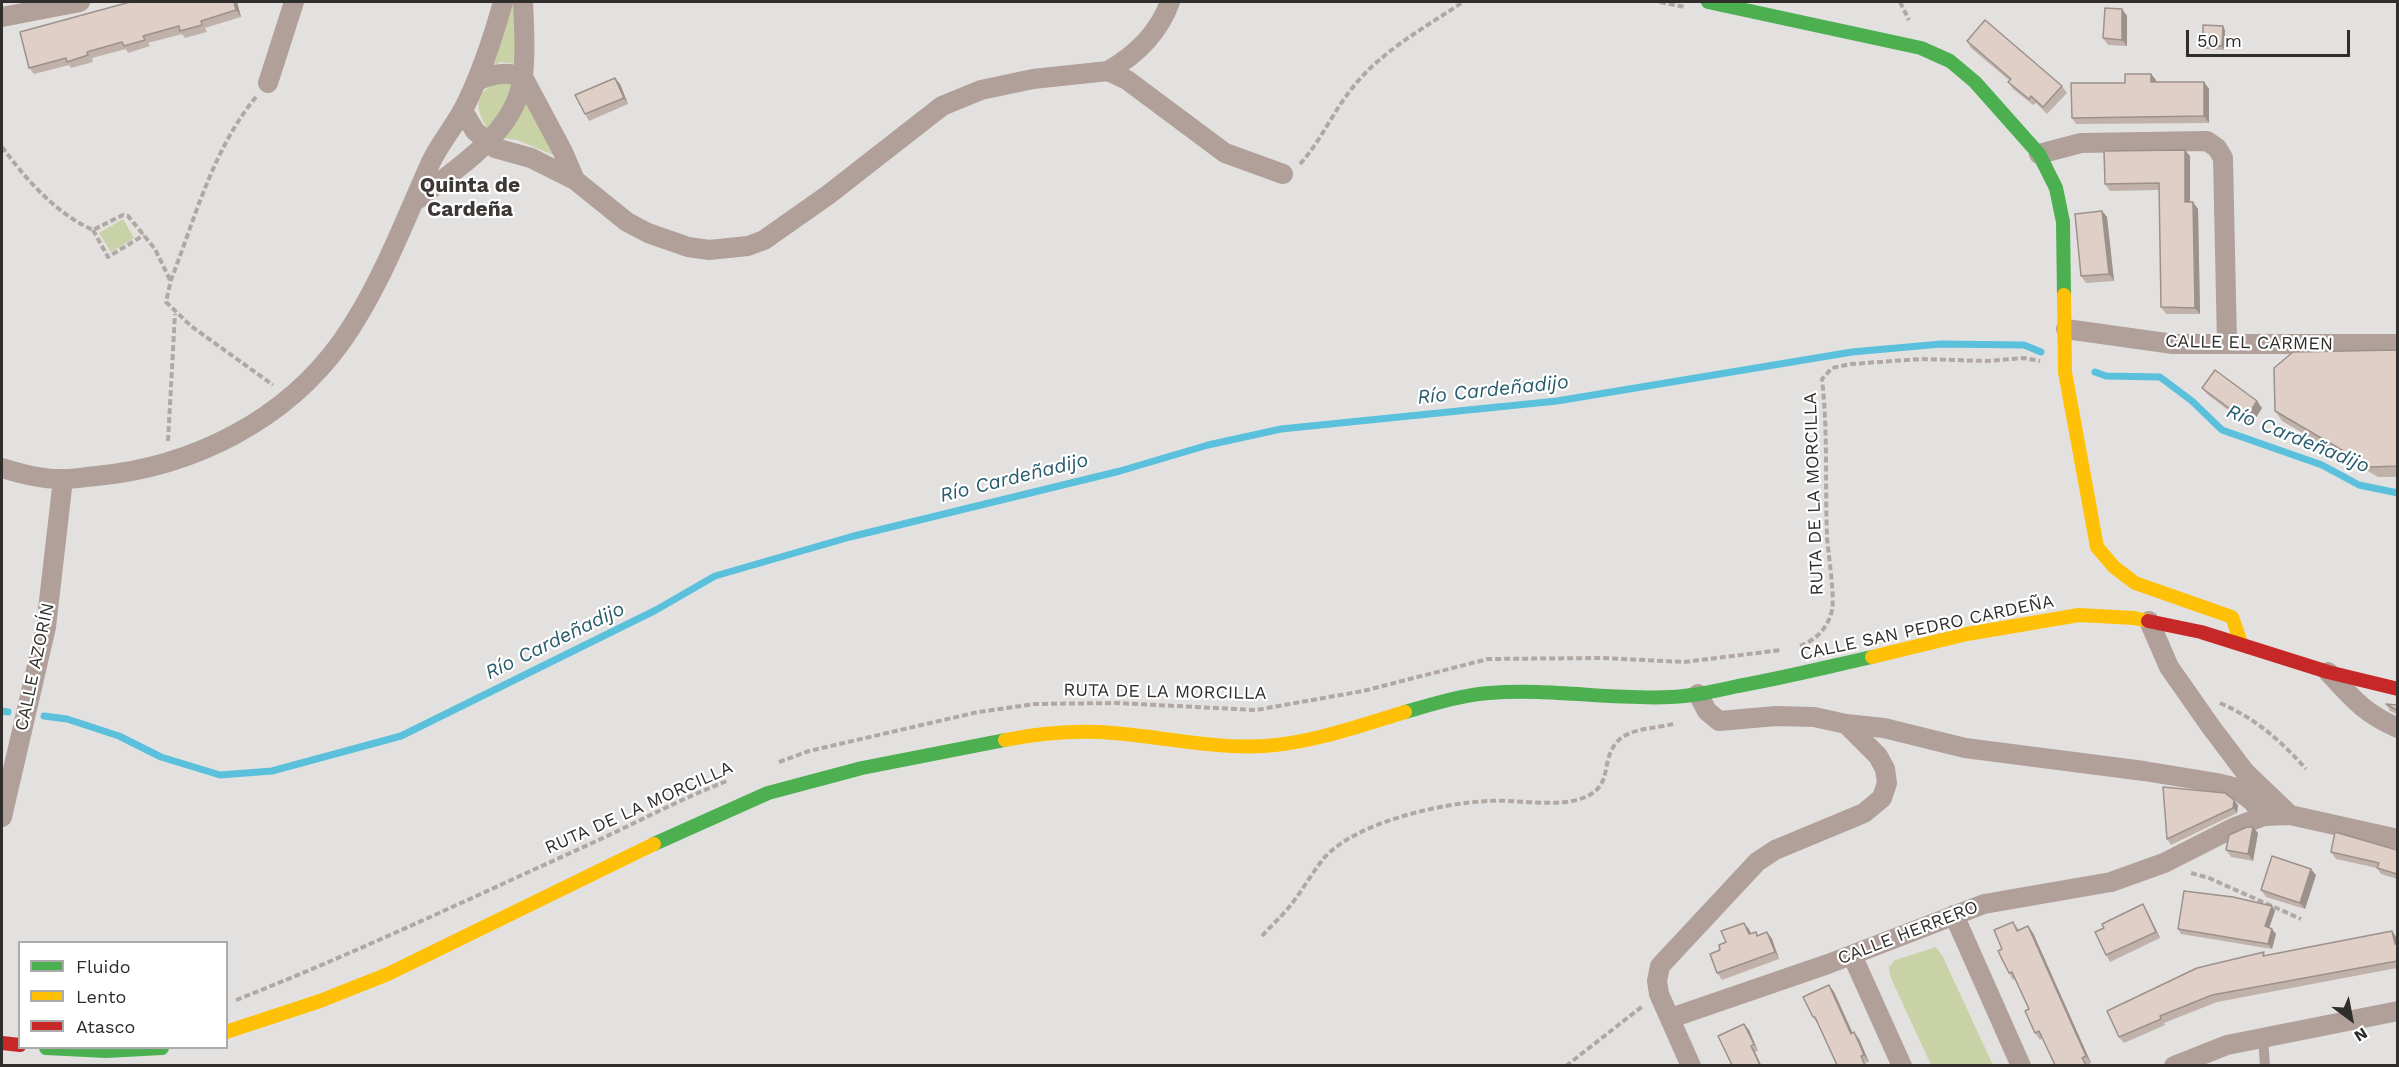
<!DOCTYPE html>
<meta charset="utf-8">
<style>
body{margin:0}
#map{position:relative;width:2399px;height:1067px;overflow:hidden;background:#e3e1df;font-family:"Work Sans",sans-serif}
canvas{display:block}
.frame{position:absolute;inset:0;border:3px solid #2f2e2c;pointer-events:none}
.legend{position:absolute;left:18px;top:941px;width:210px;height:108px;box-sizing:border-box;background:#fff;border:2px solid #acabab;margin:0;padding:8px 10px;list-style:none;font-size:18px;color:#2f2e2c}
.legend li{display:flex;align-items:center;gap:12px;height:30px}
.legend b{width:30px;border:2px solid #acabab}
.north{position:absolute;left:2321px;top:989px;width:60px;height:60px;-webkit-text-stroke:4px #fff;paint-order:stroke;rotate:148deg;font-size:16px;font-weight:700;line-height:24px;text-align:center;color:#2f2e2c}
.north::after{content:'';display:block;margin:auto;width:21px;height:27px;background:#2f2e2c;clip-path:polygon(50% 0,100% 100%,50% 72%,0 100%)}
.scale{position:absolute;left:2186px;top:30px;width:164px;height:27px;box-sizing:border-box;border:3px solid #2f2e2c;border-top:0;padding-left:8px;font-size:18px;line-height:21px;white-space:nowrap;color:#2f2e2c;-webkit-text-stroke:4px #fff;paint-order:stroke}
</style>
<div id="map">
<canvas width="2399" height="1067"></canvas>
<div class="frame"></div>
<ul class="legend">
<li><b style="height:8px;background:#4caf50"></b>Fluido</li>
<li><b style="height:8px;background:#ffc107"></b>Lento</li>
<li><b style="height:8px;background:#c62828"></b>Atasco</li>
</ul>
<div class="north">N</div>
<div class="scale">50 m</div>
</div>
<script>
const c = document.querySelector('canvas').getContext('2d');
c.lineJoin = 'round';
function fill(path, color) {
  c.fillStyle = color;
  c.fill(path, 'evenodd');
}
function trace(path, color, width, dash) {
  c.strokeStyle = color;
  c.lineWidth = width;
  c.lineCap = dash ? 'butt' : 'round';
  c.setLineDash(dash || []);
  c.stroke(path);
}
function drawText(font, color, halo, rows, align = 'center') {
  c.font = font + ' "Work Sans",sans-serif';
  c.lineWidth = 4.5;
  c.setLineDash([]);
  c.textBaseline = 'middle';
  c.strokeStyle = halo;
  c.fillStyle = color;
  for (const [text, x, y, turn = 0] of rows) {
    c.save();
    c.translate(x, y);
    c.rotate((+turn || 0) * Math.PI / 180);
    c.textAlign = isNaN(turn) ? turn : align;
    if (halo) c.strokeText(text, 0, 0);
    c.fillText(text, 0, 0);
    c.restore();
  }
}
const green = new Path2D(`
 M 512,2 L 514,2 L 517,64 L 501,62 L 491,67 Z
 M 502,82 L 513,84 L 502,109 L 488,130 C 474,107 473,90 502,82 Z
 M 527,99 L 558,157 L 517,140 L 503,138 Z
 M 123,219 L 134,238 L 111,252 L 99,233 Z
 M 1936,947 L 1942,955 L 1993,1065 L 1931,1065 L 1890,976 L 1889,967 L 1895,960 Z`);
const stream = new Path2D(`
 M 2095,372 L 2106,376 L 2160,377 L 2192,401 L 2222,430 L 2322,465 L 2359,485 L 2398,493
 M 2,711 L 8,712
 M 44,716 L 67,719 L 119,736 L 161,757 L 220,775 L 272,771 L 401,736 L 656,610 L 715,576 L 850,537 L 1120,471 L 1208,445 L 1281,429 L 1557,401 L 1852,352 L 1941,344 L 2024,345 L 2041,352`);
const path = new Path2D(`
 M 1660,2 L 1685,7
 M 1900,2 L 1909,20
 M 256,97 C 213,149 195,218 171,280 L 166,302 L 191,326 L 273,385
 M 2,147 C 26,179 55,213 93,230 L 123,215 L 128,216 L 155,249 L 170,280
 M 1300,164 C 1320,142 1332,114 1350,91 C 1378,53 1424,28 1463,2
 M 93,230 L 108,257 L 144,235
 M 168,441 L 175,314
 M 1800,646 C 1816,640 1828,628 1832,610 C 1835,594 1828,554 1827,536 C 1825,484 1828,431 1822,379 L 1832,368 L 1851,364 L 1921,359 L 1987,361 L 2024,358 L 2040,361
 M 2220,703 C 2256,719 2279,739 2306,769
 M 779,762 L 809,751 L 978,712 L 1035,704 L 1116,703 L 1256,710 L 1363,691 L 1488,659 L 1602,658 L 1684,662 L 1781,650
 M 2191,873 L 2209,878 L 2301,919
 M 1262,936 C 1271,926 1281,917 1290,906 C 1302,891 1312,873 1324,858 C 1356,822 1442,803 1488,801 C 1517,799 1557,808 1583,798 C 1614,786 1600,763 1616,743 C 1629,727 1657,729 1676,723
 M 236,1000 C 356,953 473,897 590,844 C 636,823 680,799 727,781
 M 1566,1066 L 1644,1005`);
const lane = new Path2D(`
 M 2263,1037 L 2265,1066`);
const street = new Path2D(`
 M 2,17 L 80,2
 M 1108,71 C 1136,55 1159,32 1170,2
 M 477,81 C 493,74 506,71 523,77 L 563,152 L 575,180
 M 268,83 L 294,2
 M 463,111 L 475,131 L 495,148 L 531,158 L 575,180 L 627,222 L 648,233 L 688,247 L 709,250 L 748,246 L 764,240 L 828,195 L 942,106 L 981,90 L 1033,79 L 1108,71 L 1127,80 L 1225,153 L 1283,174
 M 2039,154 L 2081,143 L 2207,141 L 2217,148 L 2223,158 L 2227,344
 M 418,199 C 458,166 517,133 523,75 C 526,51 524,26 523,2
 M 2066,329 L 2173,344 L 2398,344
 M 2,468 C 18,473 42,479 59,479 C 71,480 84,477 96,476 C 192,467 285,421 342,341 C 380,287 404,222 431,162 C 440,143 454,127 464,108 C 481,74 493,38 503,2
 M 2149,621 L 2169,667 L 2211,727 L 2245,772 L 2290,815 L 2398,839
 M 2328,672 C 2353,699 2364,713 2398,728
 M 1698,694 L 1707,711 L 1719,721 L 1776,716 L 1814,717 L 1846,724 L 1884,728 L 1965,748 L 2144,771 L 2217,783 L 2233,787 L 2252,801 L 2264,816
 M 2,817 L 46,627 L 63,479
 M 1954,915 L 2021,1066
 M 1852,955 L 1902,1066
 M 1671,1018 L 1828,964 L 1984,904 L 2111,882 L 2164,863 L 2235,827 L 2264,816 L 2290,815
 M 1691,1066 L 1659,994 L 1657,981 L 1660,966 L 1757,862 L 1775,850 L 1864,813 L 1882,798 L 1887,783 L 1885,769 L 1878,756 L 1846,724
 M 2174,1066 L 2227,1045 L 2398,1011`);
const fast = new Path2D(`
 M 1708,2 L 1921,48 L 1950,61 L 1975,82 L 2039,154 L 2056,188 L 2063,222 L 2064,295
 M 1405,712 C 1433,704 1461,695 1489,693 C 1550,688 1611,700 1671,697 C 1694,696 1716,691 1738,686 C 1783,678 1827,667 1872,657
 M 654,844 L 768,793 L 862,768 L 1005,740
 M 46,1048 L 106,1051 L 162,1048`);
const slow = new Path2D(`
 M 2064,295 L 2065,372 L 2097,547 L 2114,567 L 2135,583 L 2232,617 L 2241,643
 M 1872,657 L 1967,634 L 2079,615 L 2134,618 L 2148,621
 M 1005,740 C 1041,733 1077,730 1114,733 C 1162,737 1215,749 1264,746 C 1312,743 1359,726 1405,712
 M 226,1032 L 320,1001 L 388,974 L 654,844`);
const jam = new Path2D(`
 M 2148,621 L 2201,632 L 2328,672 L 2398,689
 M 2,1043 L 20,1045`);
const wall = new Path2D(`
 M 130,2 L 237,2 L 241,17 L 205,28 L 207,32 L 185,38 L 182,34 L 148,43 L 150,46 L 128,53 L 126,49 L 92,58 L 93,62 L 71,68 L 69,65 L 34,74 L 29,68 Z
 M 2122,9 L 2127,16 L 2127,46 L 2108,45 L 2103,38 Z
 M 2225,30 L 2224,50 L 2205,49 L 2203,45 Z
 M 1967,41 L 2062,86 L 2067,93 L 2047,114 L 2036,103 L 2033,105 L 2013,89 L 2008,82 L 2010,81 L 1971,48 Z
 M 2151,74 L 2156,80 L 2156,82 L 2204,82 L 2209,89 L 2209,123 L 2076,124 L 2072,118 L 2125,83 Z
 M 615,78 L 620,84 L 628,104 L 589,121 L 585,114 Z
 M 2190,156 L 2190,202 L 2198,209 L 2200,314 L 2166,314 L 2161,307 L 2159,190 L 2110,191 L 2105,184 Z
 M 2102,211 L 2107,217 L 2114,281 L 2086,283 L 2081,276 Z
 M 2397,350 L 2397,477 L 2378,477 L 2282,421 L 2275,411 Z
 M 2202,388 L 2257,401 L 2262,408 L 2250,427 L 2207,394 Z
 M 2386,704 L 2397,705 L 2397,714 L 2390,711 Z
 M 2238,805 L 2237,813 L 2171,845 L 2167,839 Z
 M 2253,827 L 2258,833 L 2253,861 L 2231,857 L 2226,850 Z
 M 2397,850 L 2397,879 L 2381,874 L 2377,868 L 2336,859 L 2331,852 Z
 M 2316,875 L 2305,909 L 2266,897 L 2261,890 Z
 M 2272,906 L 2275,911 L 2269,928 L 2276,934 L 2272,949 L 2181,934 L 2178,929 Z
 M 2147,911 L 2160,938 L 2110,962 L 2106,955 Z
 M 2013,922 L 2019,930 L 2033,933 L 2091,1063 L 2087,1065 L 2042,1038 L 2040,1040 L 2035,1033 L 2029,1009 L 2015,979 L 2013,980 L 2009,973 L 2002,949 Z
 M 1749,929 L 1751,934 L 1756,932 L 1758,935 L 1767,932 L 1772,939 L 1779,959 L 1722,980 L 1717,973 L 1720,950 L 1726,942 Z
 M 2397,938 L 2397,968 L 2217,1002 L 2164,1023 L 2165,1025 L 2124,1043 L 2119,1037 L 2266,955 Z
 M 1829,985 L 1834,992 L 1853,1033 L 1854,1032 L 1859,1039 L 1869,1062 L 1866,1063 L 1818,1024 L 1813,1017 Z
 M 1744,1024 L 1749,1030 L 1758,1051 L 1755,1052 L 1761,1065 L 1732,1065 Z`);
const shadedWall = new Path2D(`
 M 234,2 L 237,2 L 241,17 L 236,10 Z
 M 2122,9 L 2127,16 L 2127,46 L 2122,40 Z
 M 2223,26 L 2225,30 L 2224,50 L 2222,46 Z
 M 2151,74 L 2156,80 L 2156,89 L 2151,82 Z
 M 615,78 L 620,84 L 628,104 L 624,98 Z
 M 2204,82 L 2209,89 L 2209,123 L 2204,116 Z
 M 2185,150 L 2190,156 L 2190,209 L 2185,202 Z
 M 2193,202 L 2198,209 L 2200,314 L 2195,308 Z
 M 2102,211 L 2107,217 L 2114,281 L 2109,274 Z
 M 2257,401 L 2262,408 L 2250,427 L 2245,420 Z
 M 2234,800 L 2238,805 L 2237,813 L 2233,808 Z
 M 2253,827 L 2258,833 L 2253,861 L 2248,854 Z
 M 2311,869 L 2316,875 L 2305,909 L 2300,903 Z
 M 2143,904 L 2147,911 L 2160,938 L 2156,932 Z
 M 2272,906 L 2275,911 L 2268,931 L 2265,926 Z
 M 1744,923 L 1749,929 L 1753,941 L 1749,934 Z
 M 2028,926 L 2033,933 L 2091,1063 L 2086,1056 Z
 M 2272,929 L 2276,934 L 2272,949 L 2268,944 Z
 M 2392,931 L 2397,938 L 2397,947 L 2395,944 Z
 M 1767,932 L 1772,939 L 1779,959 L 1775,952 Z
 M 1829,985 L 1834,992 L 1856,1041 L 1851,1034 Z
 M 1744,1024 L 1749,1030 L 1758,1051 L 1754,1044 Z
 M 1854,1032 L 1859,1039 L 1869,1062 L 1864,1055 Z
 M 1751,1046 L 1755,1052 L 1761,1065 L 1760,1065 Z`);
const building = new Path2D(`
 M 130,2 L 234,2 L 236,10 L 201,21 L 202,25 L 180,31 L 179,26 L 143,36 L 145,40 L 124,46 L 122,42 L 87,52 L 88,55 L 67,62 L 66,58 L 29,68 L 20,32 Z
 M 2105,8 L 2122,9 L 2122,40 L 2103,38 Z
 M 1985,20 L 2062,86 L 2043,107 L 2031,96 L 2029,99 L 2008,82 L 2011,79 L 1967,41 Z
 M 2203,25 L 2223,26 L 2222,46 L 2203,45 Z
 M 2125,74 L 2151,74 L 2151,82 L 2204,82 L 2204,116 L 2072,118 L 2071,83 L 2125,83 Z
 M 615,78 L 624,98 L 585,114 L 575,95 Z
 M 2185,150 L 2185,202 L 2193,202 L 2195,308 L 2161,307 L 2159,183 L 2105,184 L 2104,151 Z
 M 2102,211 L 2109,274 L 2081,276 L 2075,214 Z
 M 2397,350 L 2397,466 L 2371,467 L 2275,411 L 2274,368 L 2293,352 Z
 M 2215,370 L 2257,401 L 2245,420 L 2202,388 Z
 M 2386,704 L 2397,705 L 2397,710 Z
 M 2163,787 L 2225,793 L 2234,800 L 2233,808 L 2167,839 Z
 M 2247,827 L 2253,827 L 2248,854 L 2226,850 L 2229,835 Z
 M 2335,832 L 2397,850 L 2397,874 L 2377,868 L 2379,863 L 2331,852 Z
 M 2272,856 L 2311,869 L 2300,903 L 2261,890 Z
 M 2184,891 L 2233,897 L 2272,906 L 2265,926 L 2272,929 L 2268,944 L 2178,929 Z
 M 2143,904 L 2156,932 L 2106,955 L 2095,932 L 2104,928 L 2102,924 Z
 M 2013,922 L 2017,931 L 2028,926 L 2086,1056 L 2082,1058 L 2086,1065 L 2055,1065 L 2039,1031 L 2035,1033 L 2025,1011 L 2029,1009 L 2012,972 L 2009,973 L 1998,951 L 2002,949 L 1994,930 Z
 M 1744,923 L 1749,934 L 1756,932 L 1757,936 L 1767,932 L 1775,952 L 1717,973 L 1710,954 L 1720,950 L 1719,945 L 1726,942 L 1721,931 Z
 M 2392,931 L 2395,944 L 2397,943 L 2397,961 L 2212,995 L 2160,1016 L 2161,1019 L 2119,1037 L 2107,1011 L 2197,968 L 2264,952 L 2263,956 Z
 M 1829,985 L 1851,1034 L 1854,1032 L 1859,1043 L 1864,1055 L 1861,1056 L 1865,1065 L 1837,1065 L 1815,1017 L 1813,1017 L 1803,997 Z
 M 1744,1024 L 1754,1044 L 1751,1046 L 1760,1065 L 1732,1065 L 1718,1036 Z`);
const streetNames = [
 ["CALLE EL CARMEN",2249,343,1],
 ["RUTA DE LA MORCILLA",1814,494,-92],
 ["CALLE SAN PEDRO CARDEÑA",1927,628,-12],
 ["CALLE AZORÍN",35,667,-78],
 ["RUTA DE LA MORCILLA",1165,692,1],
 ["RUTA DE LA MORCILLA",639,808,-24],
 ["CALLE HERRERO",1908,933,-21]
];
const waterNames = [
 ["Río Cardeñadijo",1493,390,-6],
 ["Río Cardeñadijo",2298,439,22],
 ["Río Cardeñadijo",1014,478,-14],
 ["Río Cardeñadijo",555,641,-26]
];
const quarterNames = [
 ["Quinta de",470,186],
 ["Cardeña",470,210]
];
fill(green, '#c8d2a6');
trace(stream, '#5ac0db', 7);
trace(path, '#b1a8a3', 4, [6, 3]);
trace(lane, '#b0a099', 10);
trace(street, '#b0a099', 20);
trace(fast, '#4caf50', 14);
trace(slow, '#ffc107', 14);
trace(jam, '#c62828', 14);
fill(wall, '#c0b2ab');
fill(shadedWall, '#9c918b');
fill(building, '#dfcfc7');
trace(building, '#9c918b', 1.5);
drawText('18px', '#2f2e2c', '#fff', streetNames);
drawText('italic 20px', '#275c6d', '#fff', waterNames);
drawText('bold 21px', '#3c3836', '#fff', quarterNames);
</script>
